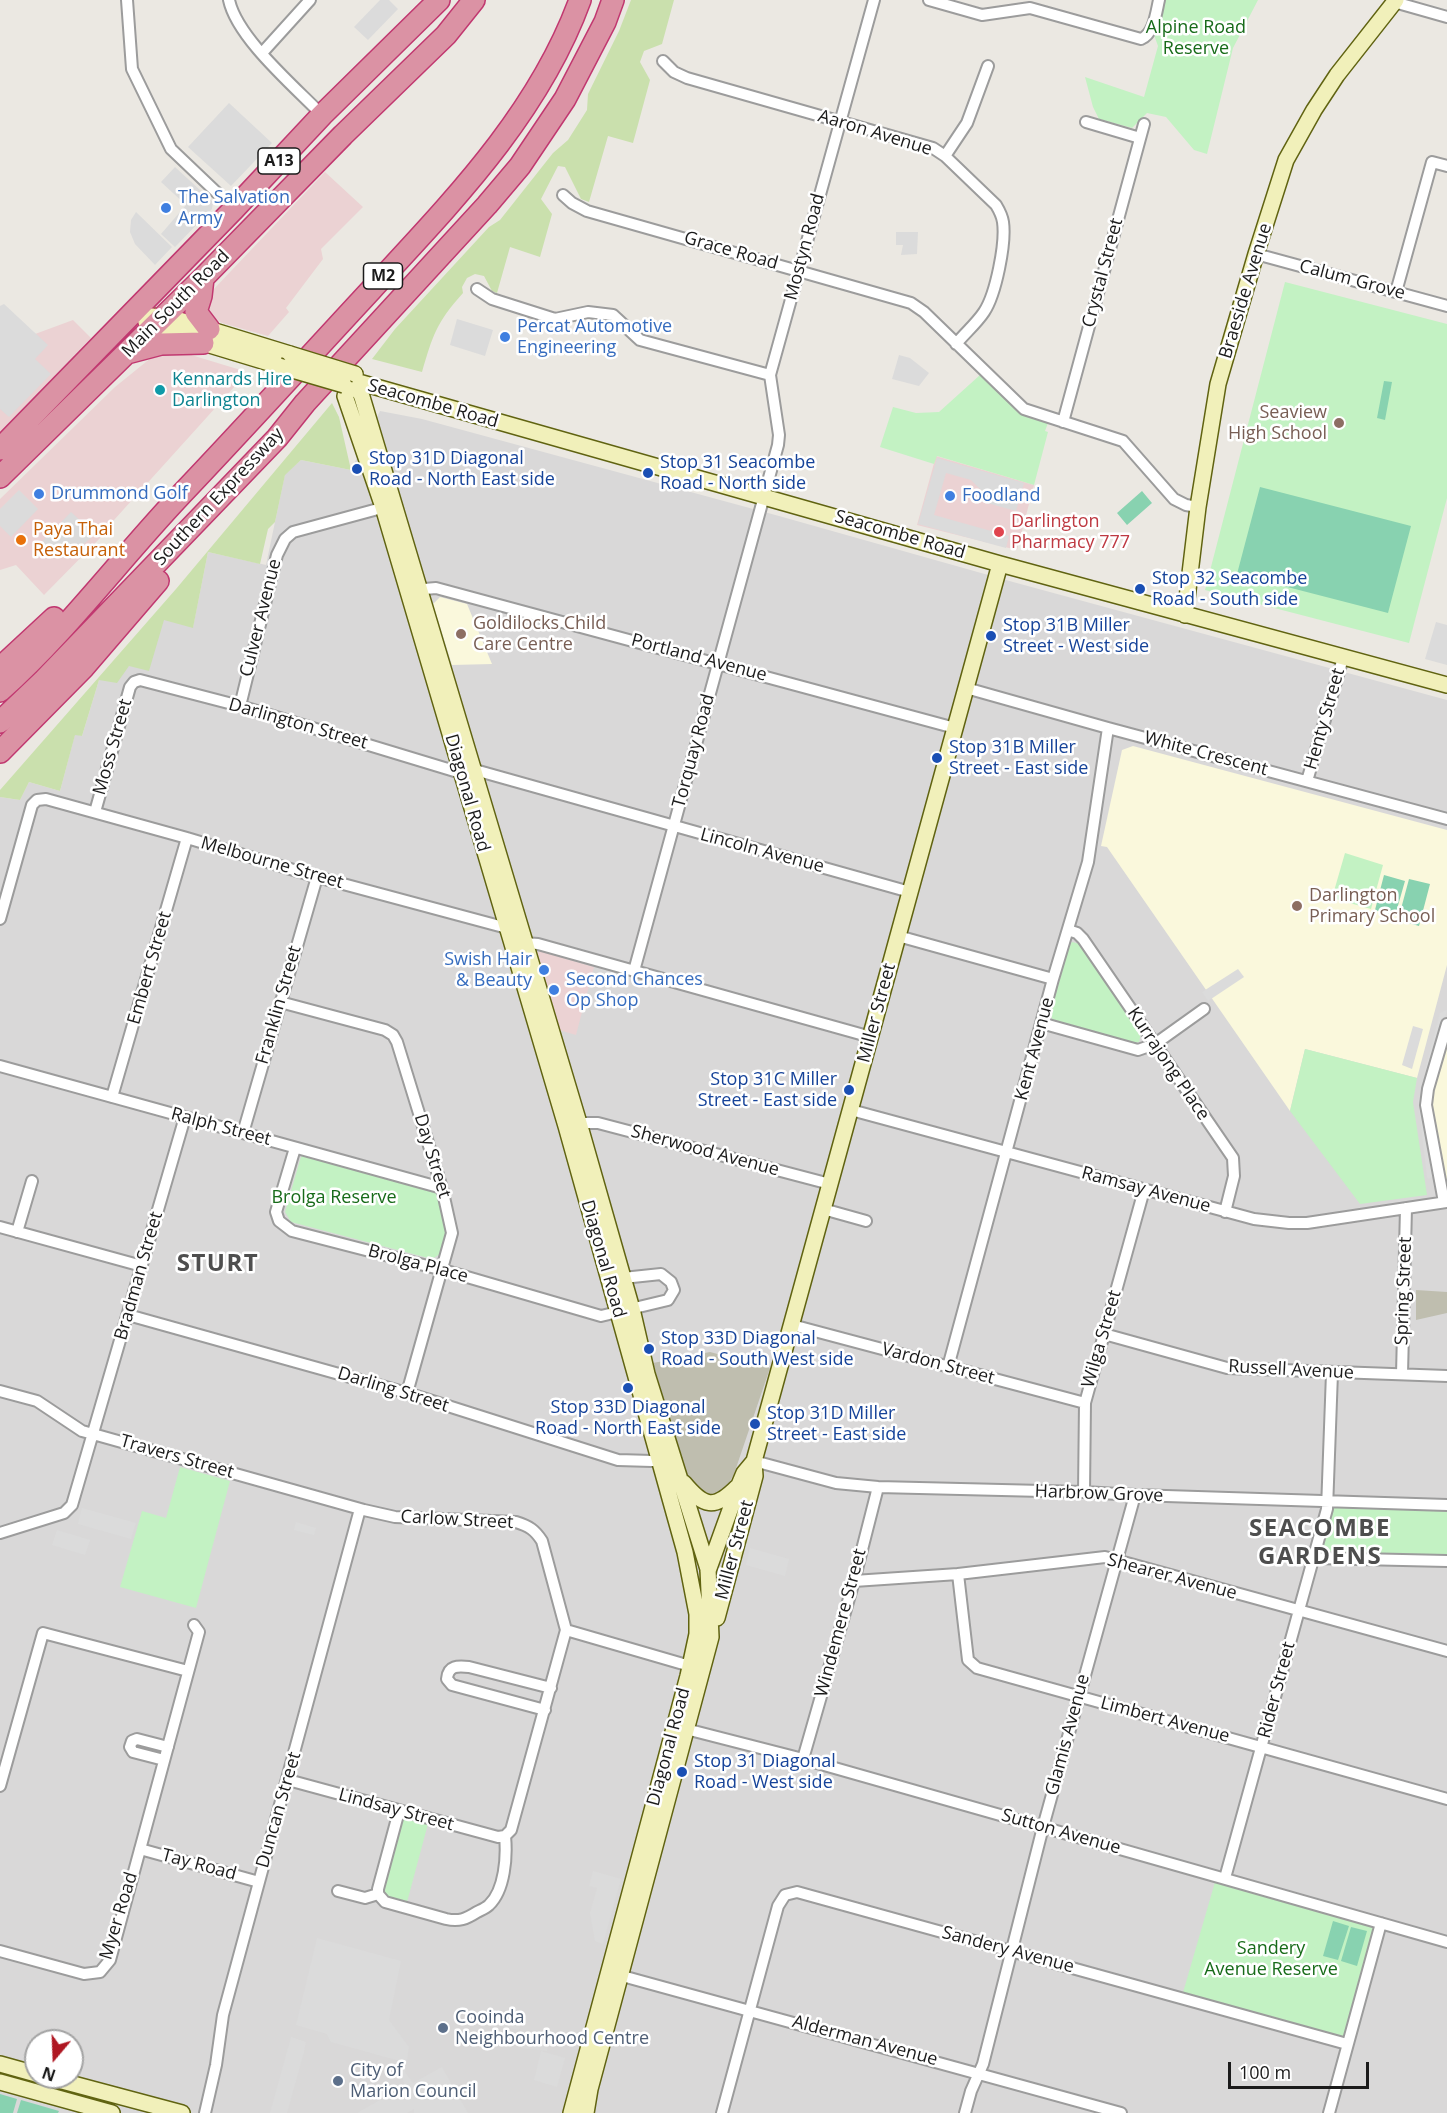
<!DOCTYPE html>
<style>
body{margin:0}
#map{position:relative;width:1447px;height:2113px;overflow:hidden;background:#ebe8e2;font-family:"Open Sans",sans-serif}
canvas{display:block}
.north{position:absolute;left:24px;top:2029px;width:60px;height:60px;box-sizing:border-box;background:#fff;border:2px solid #a4a4a4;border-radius:50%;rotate:199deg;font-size:16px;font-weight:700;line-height:24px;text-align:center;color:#1b1b1b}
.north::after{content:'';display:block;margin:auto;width:21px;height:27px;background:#af1722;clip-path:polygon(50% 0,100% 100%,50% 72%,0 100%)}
.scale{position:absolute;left:1228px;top:2062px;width:141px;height:27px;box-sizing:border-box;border:3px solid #1b1b1b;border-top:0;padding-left:8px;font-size:18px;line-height:21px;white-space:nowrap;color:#1b1b1b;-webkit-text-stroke:4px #fff;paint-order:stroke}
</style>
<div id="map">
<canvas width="1447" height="2113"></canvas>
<div class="north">N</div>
<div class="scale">100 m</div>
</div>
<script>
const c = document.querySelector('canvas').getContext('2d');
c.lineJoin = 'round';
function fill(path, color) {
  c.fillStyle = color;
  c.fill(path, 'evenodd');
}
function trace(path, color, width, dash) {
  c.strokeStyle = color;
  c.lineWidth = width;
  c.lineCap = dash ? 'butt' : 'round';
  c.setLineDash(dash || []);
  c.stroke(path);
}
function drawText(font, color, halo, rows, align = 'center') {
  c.font = font + ' "Open Sans",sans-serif';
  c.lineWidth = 5;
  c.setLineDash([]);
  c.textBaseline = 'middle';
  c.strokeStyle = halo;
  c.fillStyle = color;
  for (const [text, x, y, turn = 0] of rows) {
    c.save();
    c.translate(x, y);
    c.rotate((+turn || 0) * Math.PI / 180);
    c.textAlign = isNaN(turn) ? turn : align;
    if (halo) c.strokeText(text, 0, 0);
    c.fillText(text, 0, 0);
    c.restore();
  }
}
const residential = new Path2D(`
 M 380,411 L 422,419 L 779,516 L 1013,582 L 1447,700 L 1447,2113 L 0,2113 L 0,797 L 20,800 L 29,782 L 60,791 L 75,734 L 82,736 L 99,680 L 129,666 L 164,619 L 193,627 L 208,552 L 266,565 L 285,474 L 301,460 L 351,470 ZM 36,2041 L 72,2041 L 72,2077 L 36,2077 Z`);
const commercial = new Path2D(`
 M 325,172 L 363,207 L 321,249 L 323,259 L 286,308 L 289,312 L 268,336 L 222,323 L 210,315 L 207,302 L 212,291 Z
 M 73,320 L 91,338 L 0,433 L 0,347 Z
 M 178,351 L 244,371 L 245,375 L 105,530 L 105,533 L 44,595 L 16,565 L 0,570 L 0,499 L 115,387 L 157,353 Z
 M 936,456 L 1034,485 L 1017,550 L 917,525 Z
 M 540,951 L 594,967 L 576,1035 L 555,1029 L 533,955 Z`);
const education = new Path2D(`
 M 440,597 L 467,604 L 492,664 L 452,665 L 433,604 Z
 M 1133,746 L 1447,830 L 1447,965 L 1417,1078 L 1305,1049 L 1290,1111 L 1107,847 L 1101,846 L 1122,750 Z
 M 1447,1041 L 1447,1187 L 1431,1098 Z`);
const construction = new Path2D(`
 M 1416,1290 L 1447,1292 L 1447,1313 L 1416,1320 Z
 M 710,1352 L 770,1368 L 734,1474 L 725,1490 L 716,1497 L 705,1495 L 693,1485 L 685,1471 L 653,1363 Z`);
const grass = new Path2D(`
 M 631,0 L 674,0 L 662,44 L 644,51 L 640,62 L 650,80 L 633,143 L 608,136 L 589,202 L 581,199 L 565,167 L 558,166 L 541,199 L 552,214 L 540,257 L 510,247 L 497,293 L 492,291 L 484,276 L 475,274 L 467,278 L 462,287 L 463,293 C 436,323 433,335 422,372 L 372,359 L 395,329 L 489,227 L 500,220 L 553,153 L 568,140 L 587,110 L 588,94 L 619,31 Z
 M 332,403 L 339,417 L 351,470 L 301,460 L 285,475 L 275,522 L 268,529 L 260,564 L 208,552 L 193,628 L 164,620 L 149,671 L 129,666 L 117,683 L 99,680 L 82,736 L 75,735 L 60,791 L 29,782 L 20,800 L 0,797 L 0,790 L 176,589 Z`);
const park = new Path2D(`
 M 1164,0 L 1258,0 L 1233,48 L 1207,154 L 1194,150 L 1166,117 L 1147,113 L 1132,128 L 1099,119 L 1093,107 L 1085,77 L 1144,97 L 1158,46 L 1154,35 Z
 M 1285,282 L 1447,324 L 1447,498 L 1409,643 L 1205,590 Z
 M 980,375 L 1023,414 L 1048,423 L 1045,431 L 1048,432 L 1034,485 L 937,456 L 934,464 L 880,447 L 893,407 L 916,413 L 939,412 Z
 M 1345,853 L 1383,865 L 1371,909 L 1332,898 Z
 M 1072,942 L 1080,944 L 1141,1033 L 1139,1042 L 1133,1043 L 1055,1023 L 1050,1015 L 1069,946 Z
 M 1305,1049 L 1417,1078 L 1413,1102 L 1427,1195 L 1360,1204 L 1290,1111 Z
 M 306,1154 L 434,1191 L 437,1195 L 447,1230 L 440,1254 L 432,1259 L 291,1222 L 285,1212 L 300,1160 L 302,1155 Z
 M 180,1467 L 230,1481 L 196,1608 L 120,1587 L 142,1511 L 166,1518 Z
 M 1329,1504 L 1447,1509 L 1447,1559 L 1317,1556 Z
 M 401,1813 L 429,1820 L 406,1906 L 387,1900 L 380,1894 Z
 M 1215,1882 L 1377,1928 L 1346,2041 L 1182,1996 Z`);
const pitch = new Path2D(`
 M 1384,381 L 1392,382 L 1385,420 L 1377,418 Z
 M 1260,487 L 1411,526 L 1388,613 L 1237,574 Z
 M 1142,491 L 1152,503 L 1127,525 L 1117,513 Z
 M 1384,875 L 1405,881 L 1395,916 L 1375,910 Z
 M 1409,879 L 1430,884 L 1419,926 L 1398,920 Z
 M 1333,1921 L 1349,1926 L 1338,1960 L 1323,1956 Z
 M 1351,1927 L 1367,1931 L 1357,1966 L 1341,1961 Z
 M 0,2094 L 17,2099 L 13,2113 L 0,2113 Z
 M 21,2100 L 59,2111 L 58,2113 L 17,2113 Z`);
const parking = new Path2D(`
 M 380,0 L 389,0 L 398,9 L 368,40 L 354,27 Z
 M 229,103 L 272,143 L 231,186 L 188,147 Z
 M 175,167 L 213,202 L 212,209 L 175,247 L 161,234 L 186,205 L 161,182 Z
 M 136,212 L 172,247 L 155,265 L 135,244 L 130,232 L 131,220 Z
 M 896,232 L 918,232 L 917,254 L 901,255 L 903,245 L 896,245 Z
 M 4,304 L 48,345 L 35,359 L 51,374 L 9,417 L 0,409 L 0,306 Z
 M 457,319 L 493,330 L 485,356 L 450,345 Z
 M 899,355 L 910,358 L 929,373 L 919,386 L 892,379 Z
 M 937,458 L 1024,483 L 1016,511 L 980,501 L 983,492 L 971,480 L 946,473 L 934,515 L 1009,536 L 1006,548 L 918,524 Z
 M 19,490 L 38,509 L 11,537 L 0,526 L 0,509 Z
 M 71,512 L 95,534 L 75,552 L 68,546 L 38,556 L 36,548 Z
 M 1436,622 L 1447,625 L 1447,665 L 1425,659 Z
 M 1238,969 L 1244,977 L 1208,1001 L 1202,992 Z
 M 1447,1010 L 1431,1071 L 1425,1070 L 1440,1013 Z
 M 1413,1026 L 1423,1029 L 1412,1069 L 1402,1065 Z
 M 1425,1092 L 1434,1175 L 1429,1179 L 1427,1177 L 1418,1100 Z
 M 82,1508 L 136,1523 L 131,1539 L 78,1524 Z
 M 296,1522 L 316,1528 L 314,1535 L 294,1530 Z
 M 57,1530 L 90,1540 L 85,1555 L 52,1545 Z
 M 750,1548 L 789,1559 L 785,1576 L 746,1565 Z
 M 593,1871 L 621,1879 L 603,1944 L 595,1941 L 590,1913 L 597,1888 L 589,1886 Z
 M 317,1938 L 401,1961 L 389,2020 L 409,2047 L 405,2072 L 413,2083 L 442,2067 L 468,2113 L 414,2113 L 414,2109 L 407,2113 L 357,2113 L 405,2086 L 400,2071 L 400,2061 L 331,2042 L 327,2034 L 296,2025 Z
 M 501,2019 L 521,2024 L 519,2030 L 499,2026 Z
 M 291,2037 L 306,2042 L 304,2052 L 287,2113 L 270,2113 Z
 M 522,2040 L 548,2043 L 547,2051 L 521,2048 Z
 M 541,2051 L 565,2058 L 557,2087 L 534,2080 Z`);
const street = new Path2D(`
 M 127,0 L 132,69 L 171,149 L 234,209
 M 229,0 C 237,38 295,87 322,115
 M 929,0 L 982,15 L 1030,8 L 1141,39 C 1154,34 1156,13 1159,0
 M 1394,2 L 1447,17
 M 262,53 L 310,0
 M 663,61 L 674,72 L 687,78 L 933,148 L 945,156 L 996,205 C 999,210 1002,215 1003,222 C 1006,243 996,294 984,312 C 976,324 965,333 956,344
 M 1086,122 L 1140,138
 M 945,156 L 967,123 L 988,66
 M 563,195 L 572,203 L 587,211 L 911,303 L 924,312 L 1024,409 L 1123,441 L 1174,499 L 1186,505 L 1198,507
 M 1256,254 L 1447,306
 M 477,289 L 492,299 L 555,319 L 588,312 L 613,315 L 640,340 L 770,375
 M 1396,292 L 1432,162 L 1447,166
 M 1063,422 L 1144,124
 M 413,590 L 436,588 L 955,728
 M 966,688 L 1108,728 L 1447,819
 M 240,706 L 277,555 L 285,539 L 293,532 L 389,506
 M 475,770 L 910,892
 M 1307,781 L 1343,658
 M 95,812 L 130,687 L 134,682 L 140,680 L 240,706 L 461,773
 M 0,919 L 32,805 L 37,800 L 46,799 L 187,838 L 317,877 L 507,928
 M 1068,930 L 1077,933 L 1083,939 L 1233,1158 L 1234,1176 L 1225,1212
 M 898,936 L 1053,979
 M 524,943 L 538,944 L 871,1037
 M 634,971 L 778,445 L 779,435 L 770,375 L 874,0
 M 280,1002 L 385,1030 L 393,1035 L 397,1042 L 442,1188 L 452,1233 L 407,1393
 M 1041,1023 L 1138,1050 L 1155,1044 L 1204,1009
 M 0,1066 L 442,1188
 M 112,1097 L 187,838
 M 851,1110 L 1254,1219 L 1289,1223 L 1307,1223 L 1447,1202
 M 579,1123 L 598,1123 L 830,1184
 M 243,1133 L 317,877
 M 295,1148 L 276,1212 L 279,1221 L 292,1231 L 443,1270 L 601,1316 L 668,1300 L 674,1290 L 671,1282 L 661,1274 L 623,1278
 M 1444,1202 L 1426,1105 L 1428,1089 L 1447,1024
 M 823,1209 L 866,1221
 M 0,1227 L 142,1266
 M 17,1232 L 32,1181
 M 128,1315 L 407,1393 L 618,1460 L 652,1461 L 658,1459
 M 792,1325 L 1085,1403
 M 1104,1334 L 1227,1368 L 1447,1376
 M 948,1367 L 1053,979 L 1088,862 L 1108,728
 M 1402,1374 L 1406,1208
 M 0,1391 L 37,1401 L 82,1431 L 93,1434 L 364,1510 L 395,1517 L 516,1522 C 529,1526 535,1530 542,1541 L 566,1630 L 690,1666
 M 754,1461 L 836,1483 L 878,1487 L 1084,1492 L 1135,1495 L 1447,1505
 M 1084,1492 L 1085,1403 L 1144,1190
 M 0,1533 L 64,1513 L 72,1505 L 185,1117
 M 1314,1558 L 1447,1561
 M 958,1574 L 968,1660 L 977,1668 L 1447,1799
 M 854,1581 L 958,1574 L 1105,1557 L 1447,1651
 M 545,1710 L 452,1685 L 447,1679 C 448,1665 458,1666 469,1667 L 551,1688
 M 682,1728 L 803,1759 L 1447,1942
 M 803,1759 L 854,1581 L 878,1487
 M 164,1760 L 133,1752 L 130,1747 L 132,1741 L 137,1739 L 168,1747
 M 288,1780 L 498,1837 L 505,1836
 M 0,1786 L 43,1633 L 188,1671
 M 399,1811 L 378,1889 L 378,1894 L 385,1902 L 446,1919 C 459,1922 466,1919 477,1912 C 481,1910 486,1908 489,1905 C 505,1890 507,1856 505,1836
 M 505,1836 L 511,1830 L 566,1630
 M 140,1849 L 259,1882
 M 1225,1878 L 1327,1509 L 1332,1373
 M 338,1891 L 365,1898 L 378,1894
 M 0,1951 L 84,1974 L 100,1972 L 110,1960 L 199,1632 L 194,1625
 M 615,1974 L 1121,2113
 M 205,2113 L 216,2065 L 223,2015 L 360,1509
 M 722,2113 L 778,1906 L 785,1895 L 797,1892 L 1347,2044
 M 965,2113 L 971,2091 L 983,2064 L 1043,1827 L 1135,1495
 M 1329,2113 L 1381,1923`);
const secondary = new Path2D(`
 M 130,314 L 162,317 L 179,320 L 290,354
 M 146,322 L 203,343 L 279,366
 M 355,374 L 355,381 L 362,397 L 579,1123 L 632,1309 L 647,1374 L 708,1569 L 711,1637 L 590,2089 L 586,2113
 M 355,381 L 345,396 L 383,507 L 566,1126 L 685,1552 L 697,1614 L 697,1634 L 688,1676 L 571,2113
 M 349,384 L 355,381 L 1000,564 L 1447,685
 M 1185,615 L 1198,507 L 1218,384 L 1256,254 L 1286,160 L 1314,110 L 1337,75 L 1396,0
 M 684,1483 C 704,1507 714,1510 737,1487
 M 708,1571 L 739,1485 L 744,1473 L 754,1461
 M 717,1618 L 755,1476 L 754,1461 L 1000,564
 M 0,2064 L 36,2074
 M 47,2077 L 182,2113
 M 0,2082 L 112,2113`);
const highway = new Path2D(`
 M 203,278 L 201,296 L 196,312 L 209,329
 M 127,353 L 161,344 L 203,343
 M 0,449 L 234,209 L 322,115 L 439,0
 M 0,477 L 203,278 L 343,135 L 446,35 L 474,0
 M 0,668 L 54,618
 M 0,691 C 65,633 117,563 176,500 C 242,431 306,360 371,290 C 452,202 538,115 580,0
 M 0,722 L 44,680 L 277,438 L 305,403 L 487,205 L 520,166 L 565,99 L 605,22 L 613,0
 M 0,752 L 84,667 L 158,581`);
const secondaryBridge = new Path2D(`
 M 290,354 L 355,374
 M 279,366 L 344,385`);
const markers = [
 [166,208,6,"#3f7fe0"],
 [505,337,6,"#3f7fe0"],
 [160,390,6,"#0f9aa8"],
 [1339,423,6,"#8d6e63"],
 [357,469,6,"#1a4fb4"],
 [648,473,6,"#1a4fb4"],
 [39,494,6,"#3f7fe0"],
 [950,496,6,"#3f7fe0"],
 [999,532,6,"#e0444e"],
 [21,540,6,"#e8710a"],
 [1140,589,6,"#1a4fb4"],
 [461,634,6,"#8d6e63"],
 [991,636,6,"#1a4fb4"],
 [937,758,6,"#1a4fb4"],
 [1297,906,6,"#8d6e63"],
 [544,970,6,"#3f7fe0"],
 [554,990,6,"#3f7fe0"],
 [849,1090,6,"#1a4fb4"],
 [649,1349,6,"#1a4fb4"],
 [628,1388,6,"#1a4fb4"],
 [755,1424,6,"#1a4fb4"],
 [682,1772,6,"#1a4fb4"],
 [443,2028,6,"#5c6f8a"],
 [338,2081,6,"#5c6f8a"]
];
const shields = [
 [279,161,42],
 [383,276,39]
];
const shieldNames = [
 ["A13",279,161],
 ["M2",383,276]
];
const parkNames = [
 ["Alpine Road",1196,28],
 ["Reserve",1196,49],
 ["Brolga Reserve",334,1198],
 ["Sandery",1271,1949],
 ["Avenue Reserve",1271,1970]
];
const streetNames = [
 ["Aaron Avenue",875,133,17],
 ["Mostyn Road",805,247,-75],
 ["Grace Road",731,251,16],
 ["Crystal Street",1103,273,-75],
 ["Calum Grove",1352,280,15],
 ["Braeside Avenue",1246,291,-73],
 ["Main South Road",176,304,-45],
 ["Seacombe Road",433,404,16],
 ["Southern Expressway",219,497,-47],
 ["Seacombe Road",900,535,16],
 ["Culver Avenue",261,618,-76],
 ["Portland Avenue",699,658,15],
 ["Henty Street",1325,719,-74],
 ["Darlington Street",298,724,16],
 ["Moss Street",113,747,-74],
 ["Torquay Road",694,751,-75],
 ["White Crescent",1206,754,15],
 ["Diagonal Road",467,793,74],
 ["Lincoln Avenue",762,851,15],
 ["Melbourne Street",272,863,16],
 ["Embert Street",150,968,-74],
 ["Franklin Street",279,1005,-74],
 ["Miller Street",877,1013,-75],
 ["Kent Avenue",1035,1049,-75],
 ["Kurrajong Place",1168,1064,56],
 ["Ralph Street",221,1127,15],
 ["Sherwood Avenue",705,1151,15],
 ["Day Street",432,1156,73],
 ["Ramsay Avenue",1146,1190,15],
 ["Diagonal Road",603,1259,74],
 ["Brolga Place",418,1264,15],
 ["Bradman Street",139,1276,-74],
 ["Spring Street",1404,1291,-88],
 ["Wilga Street",1102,1339,-74],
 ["Vardon Street",938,1364,15],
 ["Russell Avenue",1291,1370,3],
 ["Darling Street",393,1390,17],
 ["Travers Street",177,1457,16],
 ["Harbrow Grove",1099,1494,2],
 ["Carlow Street",457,1520,3],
 ["Miller Street",735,1550,-75],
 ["Shearer Avenue",1172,1577,15],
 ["Windemere Street",841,1623,-75],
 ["Rider Street",1277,1690,-75],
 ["Limbert Avenue",1165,1720,15],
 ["Glamis Avenue",1068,1735,-75],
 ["Diagonal Road",669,1747,-75],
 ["Duncan Street",279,1810,-74],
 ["Lindsay Street",396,1810,15],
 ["Sutton Avenue",1061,1832,16],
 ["Tay Road",199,1865,15],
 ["Myer Road",119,1916,-73],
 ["Sandery Avenue",1008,1950,15],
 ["Alderman Avenue",865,2041,15]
];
const shopNames = [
 ["The Salvation",178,198],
 ["Army",178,219],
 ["Percat Automotive",517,327],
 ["Engineering",517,348],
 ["Drummond Golf",51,494],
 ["Foodland",962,496],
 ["Swish Hair",532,960,"right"],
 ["& Beauty",532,981,"right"],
 ["Second Chances",566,980],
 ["Op Shop",566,1001]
];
const cultureNames = [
 ["Kennards Hire",172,380],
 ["Darlington",172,401]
];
const educationNames = [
 ["Seaview",1327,413,"right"],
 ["High School",1327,434,"right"],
 ["Goldilocks Child",473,624],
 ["Care Centre",473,645],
 ["Darlington",1309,896],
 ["Primary School",1309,917]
];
const transitNames = [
 ["Stop 31D Diagonal",369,459],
 ["Road - North East side",369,480],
 ["Stop 31 Seacombe",660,463],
 ["Road - North side",660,484],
 ["Stop 32 Seacombe",1152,579],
 ["Road - South side",1152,600],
 ["Stop 31B Miller",1003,626],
 ["Street - West side",1003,647],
 ["Stop 31B Miller",949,748],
 ["Street - East side",949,769],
 ["Stop 31C Miller",837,1080,"right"],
 ["Street - East side",837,1101,"right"],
 ["Stop 33D Diagonal",661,1339],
 ["Road - South West side",661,1360],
 ["Stop 33D Diagonal",628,1408,"center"],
 ["Road - North East side",628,1429,"center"],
 ["Stop 31D Miller",767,1414],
 ["Street - East side",767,1435],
 ["Stop 31 Diagonal",694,1762],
 ["Road - West side",694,1783]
];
const healthNames = [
 ["Darlington",1011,522],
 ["Pharmacy 777",1011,543]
];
const foodNames = [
 ["Paya Thai",33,530],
 ["Restaurant",33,551]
];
const serviceNames = [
 ["Cooinda",455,2018],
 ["Neighbourhood Centre",455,2039],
 ["City of",350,2071],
 ["Marion Council",350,2092]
];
const districtNames = [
 ["STURT",218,1264],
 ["SEACOMBE",1320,1529],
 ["GARDENS",1320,1557]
];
fill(residential, '#d9d8d8');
fill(commercial, '#ebd2d3');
fill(education, '#faf8dc');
fill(construction, '#bfbeaf');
fill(grass, '#cae0ad');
fill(park, '#c3f2c3');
fill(pitch, '#88d2b0');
fill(parking, '#dbdbdb');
trace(street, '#9c9c9c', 14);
trace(secondary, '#606311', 18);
trace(highway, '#c13870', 24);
trace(street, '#fff', 10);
trace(secondary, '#f1f0ba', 15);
trace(highway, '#db92a4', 21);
trace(secondaryBridge, '#606311', 18, []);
trace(secondaryBridge, '#f1f0ba', 15);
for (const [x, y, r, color] of markers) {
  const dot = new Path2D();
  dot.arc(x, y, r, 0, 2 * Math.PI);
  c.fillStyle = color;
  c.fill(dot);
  trace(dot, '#fff', 2);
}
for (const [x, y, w] of shields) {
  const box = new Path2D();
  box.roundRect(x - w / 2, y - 13, w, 26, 4.5);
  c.fillStyle = '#fff';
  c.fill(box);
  trace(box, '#1b1b1b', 1.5);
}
drawText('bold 16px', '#1b1b1b', null, shieldNames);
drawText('18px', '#176b19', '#fff', parkNames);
drawText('18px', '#1b1b1b', '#fff', streetNames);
drawText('18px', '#366cbe', '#fff', shopNames, 'left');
drawText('18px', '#0d838f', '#fff', cultureNames, 'left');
drawText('18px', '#785e54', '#fff', educationNames, 'left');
drawText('18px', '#164399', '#fff', transitNames, 'left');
drawText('18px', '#be3a42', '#fff', healthNames, 'left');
drawText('18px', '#c56008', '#fff', foodNames, 'left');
drawText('18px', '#4e5e75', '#fff', serviceNames, 'left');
c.letterSpacing = '1.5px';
drawText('bold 24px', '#4e4e4e', '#fff', districtNames);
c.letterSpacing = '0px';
</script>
